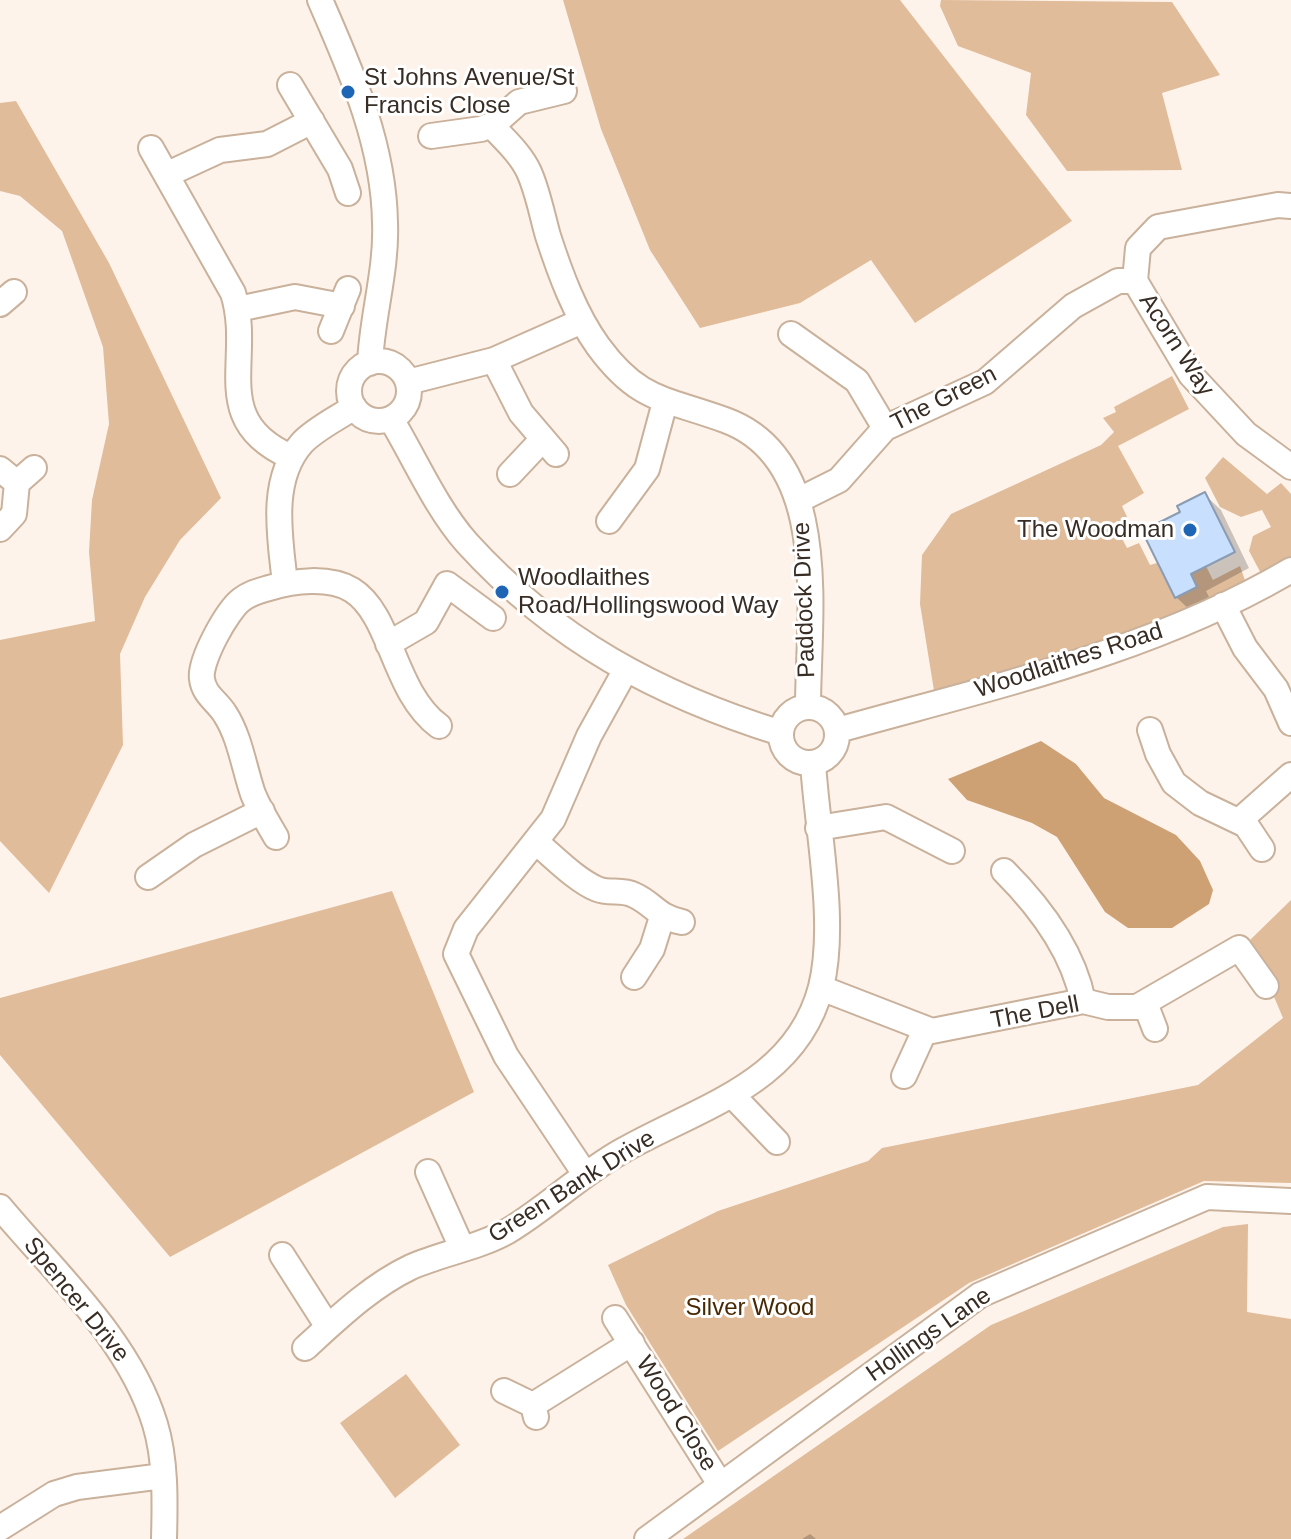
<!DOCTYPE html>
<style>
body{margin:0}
canvas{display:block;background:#fef3ea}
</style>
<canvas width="1291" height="1539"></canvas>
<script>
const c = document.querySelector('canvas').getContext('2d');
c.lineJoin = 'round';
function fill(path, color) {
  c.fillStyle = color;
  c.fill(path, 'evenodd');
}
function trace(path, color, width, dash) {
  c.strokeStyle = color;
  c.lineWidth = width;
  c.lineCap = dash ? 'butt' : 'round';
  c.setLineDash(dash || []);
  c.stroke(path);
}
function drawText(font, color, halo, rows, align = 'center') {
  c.font = font + ' Arial,sans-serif';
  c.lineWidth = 6;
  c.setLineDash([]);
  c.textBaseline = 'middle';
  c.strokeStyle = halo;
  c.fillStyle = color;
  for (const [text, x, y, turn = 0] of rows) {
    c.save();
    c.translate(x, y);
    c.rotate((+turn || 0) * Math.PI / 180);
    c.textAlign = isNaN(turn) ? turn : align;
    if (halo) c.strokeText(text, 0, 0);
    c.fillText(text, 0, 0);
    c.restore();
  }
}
const green = new Path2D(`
 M 563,0 L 900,0 L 1072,221 L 915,323 L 871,260 L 800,303 L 700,328 L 650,250 L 601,129 Z
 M 941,0 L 1172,2 L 1220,75 L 1162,93 L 1182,170 L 1067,171 L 1026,115 L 1031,73 L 958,46 L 940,6 Z
 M 16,101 L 109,263 L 221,498 L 180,540 L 145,597 L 120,654 L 123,745 L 49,893 L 0,841 L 0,640 L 95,621 L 89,552 L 92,500 L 109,424 L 103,347 L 62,231 L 20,196 L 0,191 L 0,103 Z
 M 1172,376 L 1189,409 L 1118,446 L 1144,493 L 1122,506 L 1128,519 L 1116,527 L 1127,548 L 1139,543 L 1150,565 L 1157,563 L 1175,598 L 1197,587 L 1191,574 L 1206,566 L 1213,580 L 1240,566 L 1249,592 L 936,703 L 920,604 L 922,555 L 951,514 L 1101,445 L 1114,432 L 1103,418 L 1116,412 L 1114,407 Z
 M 1223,457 L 1267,494 L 1281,483 L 1291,494 L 1291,570 L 1264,579 L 1249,551 L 1253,536 L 1271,527 L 1262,510 L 1241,517 L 1220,507 L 1205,478 Z
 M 392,891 L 474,1092 L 170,1257 L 0,1055 L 0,998 Z
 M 1291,900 L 1291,1183 L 1204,1181 L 969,1283 L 718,1451 L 626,1305 L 608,1265 L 718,1211 L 868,1161 L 882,1148 L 1198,1085 L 1283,1018 L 1250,940 Z
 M 1248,1224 L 1247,1312 L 1291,1319 L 1291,1539 L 683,1539 L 991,1325 L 1223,1227 Z
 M 406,1374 L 460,1445 L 395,1498 L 340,1423 Z`);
const water = new Path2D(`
 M 1041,741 L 1076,764 L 1104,798 L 1176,835 L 1200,861 L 1213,890 L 1209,904 L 1172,928 L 1128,928 L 1105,912 L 1057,837 L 1032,823 L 967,800 L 948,779 Z`);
const shadow = new Path2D(`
 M 1204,494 L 1221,510 L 1249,568 L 1206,591 L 1212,603 L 1193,613 L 1176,597 L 1182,513 Z
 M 810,1534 L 816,1539 L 802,1539 Z`);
const building = new Path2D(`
 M 1205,492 L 1235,552 L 1191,574 L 1197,587 L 1175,598 L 1142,531 L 1180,512 L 1177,506 Z`);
const minor = new Path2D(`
 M 320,0 C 351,71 384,144 385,223 C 387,270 372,316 370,363
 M 290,85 L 340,169 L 348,193
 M 491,125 C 504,139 521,154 529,172 C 538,192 542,215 548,236 C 560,273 575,314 598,346 C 639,402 665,398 725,420 C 833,459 808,616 808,707
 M 431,136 L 481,129 L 494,124 L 519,102 L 564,91
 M 151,148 L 233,293 C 254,359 207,420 291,457
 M 168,174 L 220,150 L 267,144 L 312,121
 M 1135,281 L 1191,375 L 1246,434 L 1291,467
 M 1135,281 L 1138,248 L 1158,227 L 1278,205 L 1291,206
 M 0,304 L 14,292
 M 238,309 L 295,297 L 342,306
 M 331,331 L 348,289
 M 791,334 L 857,381 L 885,428
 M 494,360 L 521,413 L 556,454
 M349 391a30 30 0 1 1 60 0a30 30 0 1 1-60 0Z
 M 408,382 L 494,360 L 582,321
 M 391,419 C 415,459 436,508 467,543 C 555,640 658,695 781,733
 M 0,469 L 17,483 L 34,468
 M 510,474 L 541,441
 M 799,500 L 839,480 L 885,428 L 985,382 L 1073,306 L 1118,281 L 1135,281
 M 609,521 L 647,469 L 665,402
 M 0,529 L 14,514 L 17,483
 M 285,583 C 280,538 269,480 302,443 C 315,429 338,418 354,407
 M 1223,605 L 1245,648 L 1276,689 L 1291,723
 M 388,644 L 426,622 L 447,584 L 493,618
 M781 735a28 28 0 1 1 56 0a28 28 0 1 1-56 0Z
 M 838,730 C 991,687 1152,652 1291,570
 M 1150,730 L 1158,754 L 1174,783 L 1200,803 L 1246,825 L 1262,849
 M 1239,821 L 1291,775
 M 818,828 L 886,817 L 952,851
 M 276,837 C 268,823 259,809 253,794 C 244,768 240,737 225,714 C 217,701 204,695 202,679 C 199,661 227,611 241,600 C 250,593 259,591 269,588 C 293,581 329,576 352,590 C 392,615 393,692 439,726
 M 537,843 C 555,858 576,880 597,889 C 609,894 622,889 634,895 C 654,904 657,917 682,922
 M 1004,871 C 1040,907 1073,951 1083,1001
 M 148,877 L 194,845 L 262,811
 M 634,977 L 652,949 L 662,917
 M 821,988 L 932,1031 L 1083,1001 L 1108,1007 L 1137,1007 L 1239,948 L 1266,986
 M 1145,1003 L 1155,1029
 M 904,1076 L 925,1030
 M 733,1096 L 777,1142
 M 428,1172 L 462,1248
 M 585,1174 L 506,1056 L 456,954 L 466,929 L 553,819 L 589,736 L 625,671
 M 0,1207 C 55,1273 129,1339 155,1424 C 166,1460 165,1501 164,1539
 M 282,1255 L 328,1327
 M 615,1318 L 720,1484
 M 305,1348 C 338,1318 371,1286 411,1267 C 443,1253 478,1248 508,1231 C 548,1207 581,1174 622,1151 C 699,1107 796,1084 821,987 C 837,923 817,829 813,763
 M 504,1391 L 533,1405 L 536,1417
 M 533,1405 L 632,1343
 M 0,1528 L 54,1494 L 77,1487 L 163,1476
 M 647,1539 L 980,1295 L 1207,1197 L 1291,1201`);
const markers = [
 [348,92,8,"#1e65b5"],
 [1190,530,8,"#1e65b5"],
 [502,592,8,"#1e65b5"]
];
const poiNames = [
 ["St Johns Avenue/St",364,78],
 ["Francis Close",364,106],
 ["The Woodman",1174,530,"right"],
 ["Woodlaithes",518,578],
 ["Road/Hollingswood Way",518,606]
];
const streetNames = [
 ["Acorn Way",1176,345,57],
 ["The Green",944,399,-27],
 ["Paddock Drive",805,600,-92],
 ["Woodlaithes Road",1069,661,-18],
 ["The Dell",1035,1013,-11],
 ["Green Bank Drive",572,1187,-32],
 ["Spencer Drive",76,1300,51],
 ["Hollings Lane",929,1335,-35],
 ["Wood Close",676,1414,58]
];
const parkNames = [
 ["Silver Wood",750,1308]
];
fill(green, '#e0bc9a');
fill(water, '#cea174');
fill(shadow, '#0003');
fill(building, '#c8dffd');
trace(building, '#8a9cb4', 2);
trace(minor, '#c9b19b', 28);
trace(minor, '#fff', 24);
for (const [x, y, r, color] of markers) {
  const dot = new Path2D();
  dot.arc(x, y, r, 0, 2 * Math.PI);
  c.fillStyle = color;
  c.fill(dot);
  trace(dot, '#fff', 3);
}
drawText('24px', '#372d24', '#fff', poiNames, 'left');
drawText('24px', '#372d24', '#fff', streetNames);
drawText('24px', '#482904', '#fff', parkNames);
</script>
